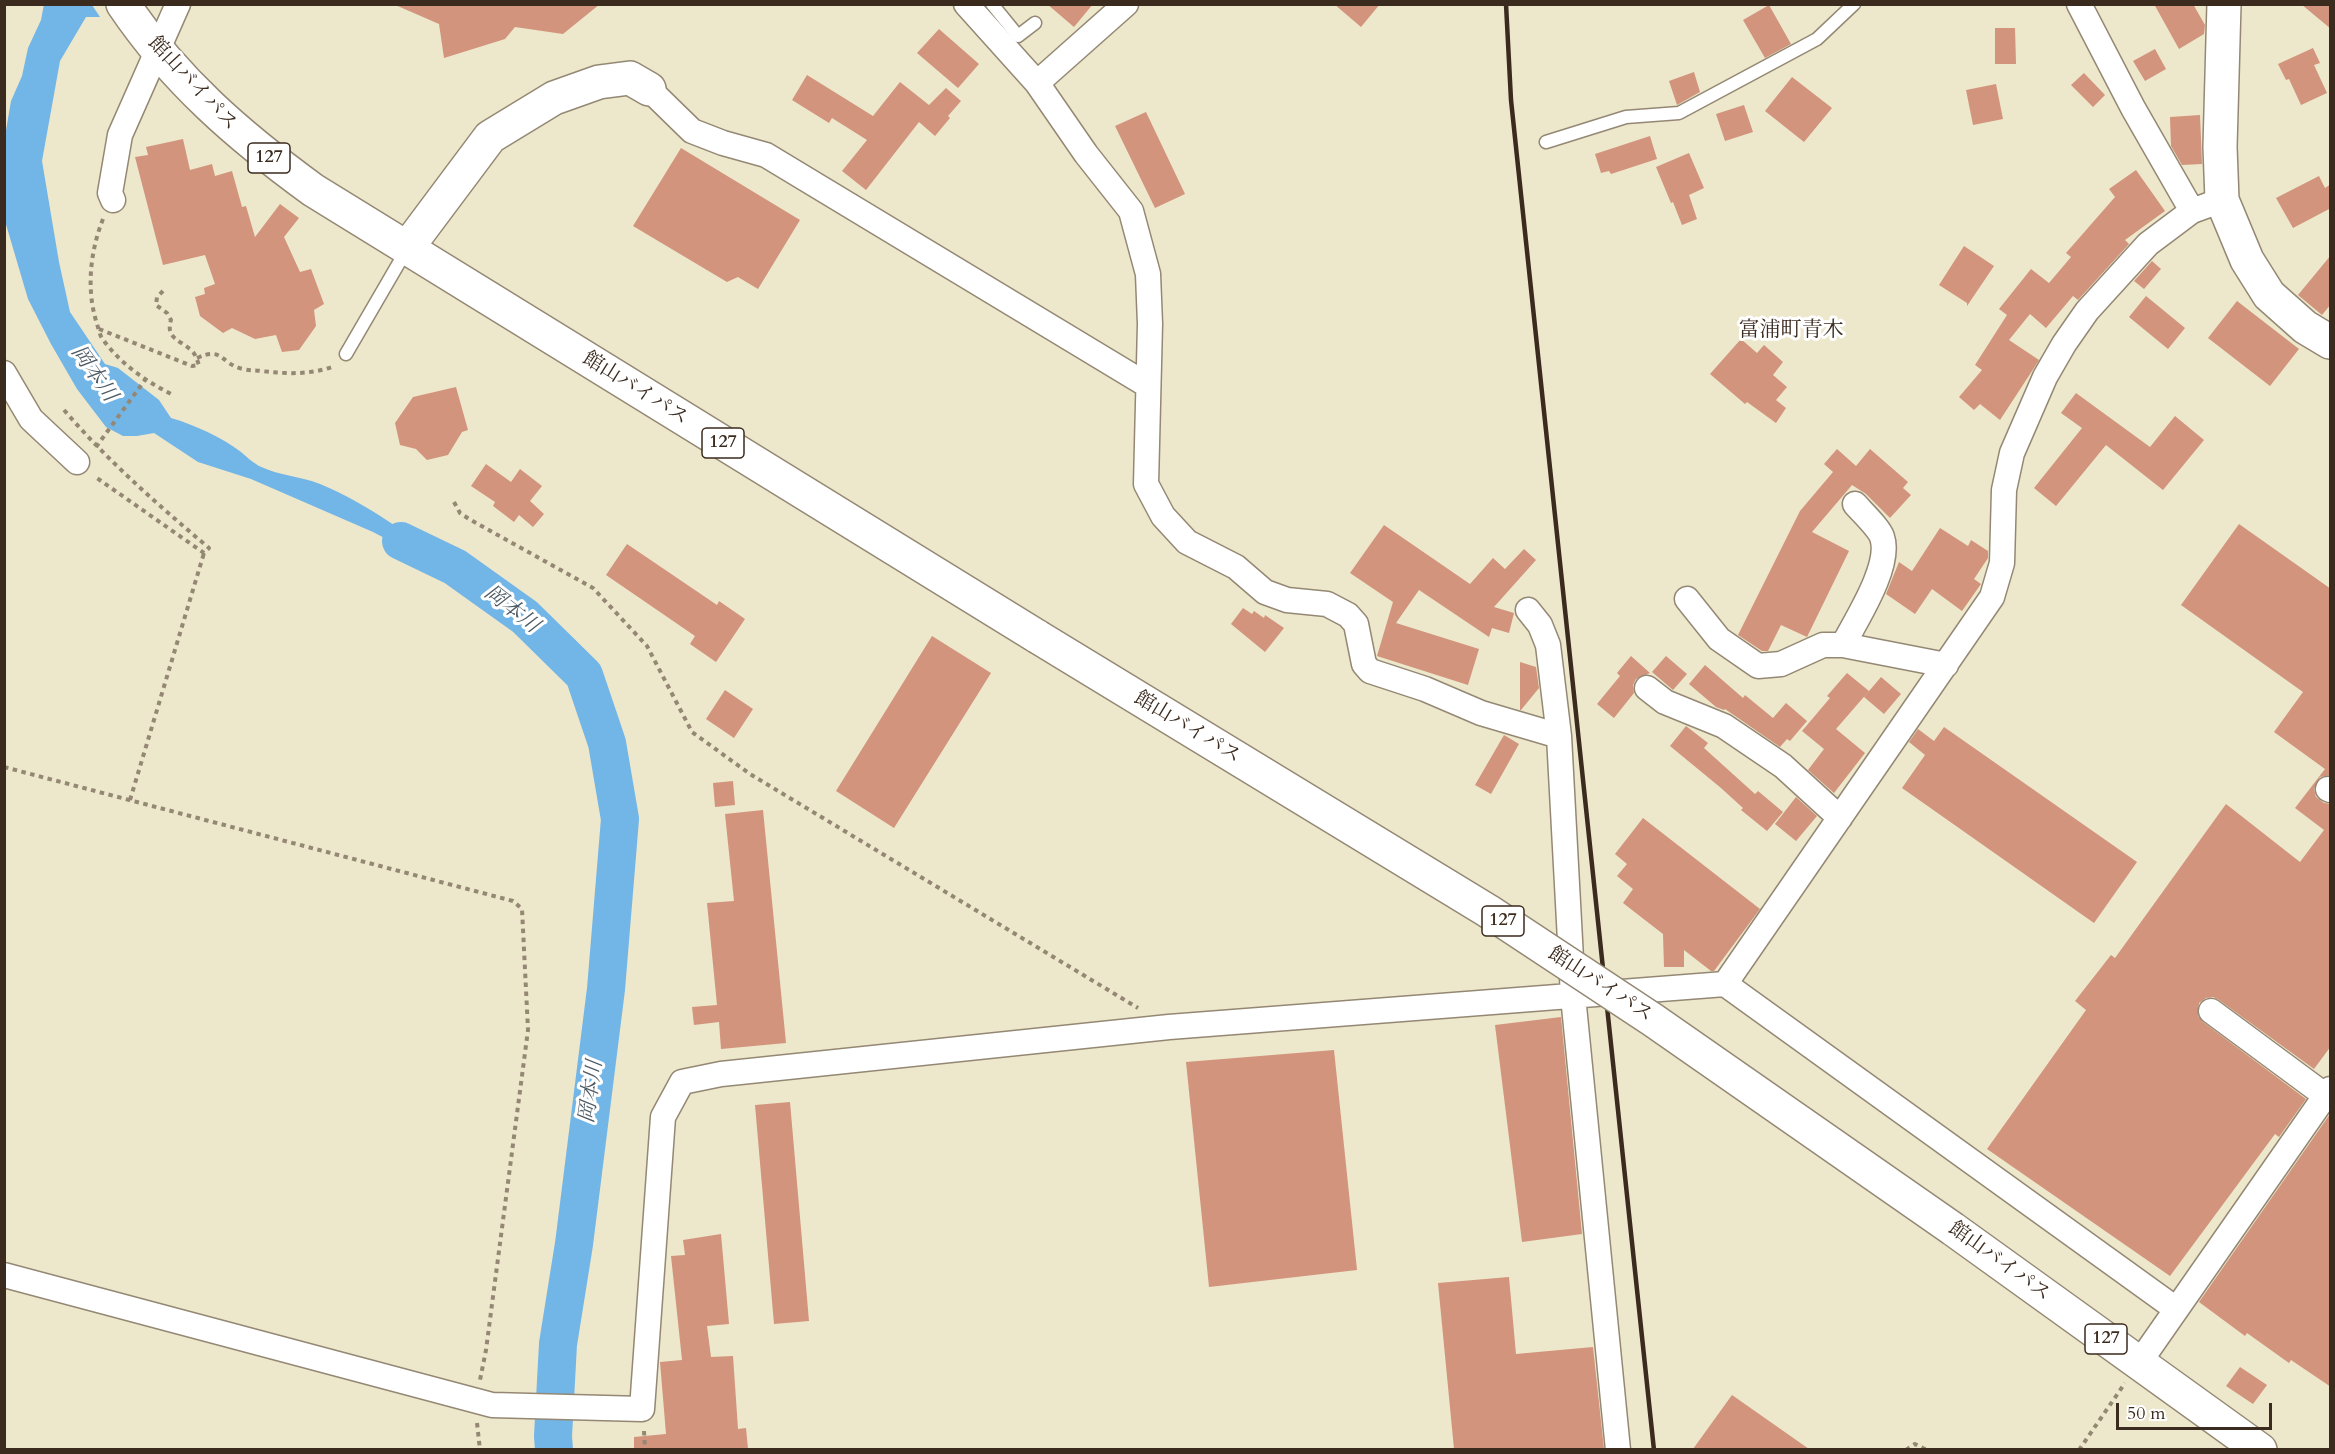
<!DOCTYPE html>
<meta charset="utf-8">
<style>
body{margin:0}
#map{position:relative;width:2335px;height:1454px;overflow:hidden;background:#ede7cb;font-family:Cardo,serif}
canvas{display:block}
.frame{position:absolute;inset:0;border:6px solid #3b2a1e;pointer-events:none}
.scale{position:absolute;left:2116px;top:1403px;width:156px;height:27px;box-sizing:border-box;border:3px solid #3b2a1e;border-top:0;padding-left:8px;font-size:18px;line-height:21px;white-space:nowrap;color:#3b2a1e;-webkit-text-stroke:4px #fff;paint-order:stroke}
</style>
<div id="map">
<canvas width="2335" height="1454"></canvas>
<div class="frame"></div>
<div class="scale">50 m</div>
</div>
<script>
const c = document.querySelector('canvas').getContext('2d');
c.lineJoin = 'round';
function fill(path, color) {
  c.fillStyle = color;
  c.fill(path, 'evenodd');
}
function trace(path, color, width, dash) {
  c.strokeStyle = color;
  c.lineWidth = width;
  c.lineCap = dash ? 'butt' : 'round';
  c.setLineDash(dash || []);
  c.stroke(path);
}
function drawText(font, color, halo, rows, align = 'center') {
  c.font = font + ' Cardo,"Noto Serif JP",serif';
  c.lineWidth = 6;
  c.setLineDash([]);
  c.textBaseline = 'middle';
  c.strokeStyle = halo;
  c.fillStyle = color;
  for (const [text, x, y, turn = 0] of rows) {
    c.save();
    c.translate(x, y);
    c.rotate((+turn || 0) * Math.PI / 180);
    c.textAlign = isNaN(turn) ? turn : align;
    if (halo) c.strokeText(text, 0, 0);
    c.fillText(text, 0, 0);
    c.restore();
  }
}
const water = new Path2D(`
 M 44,4 L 92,5 L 100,17 L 86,17 L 60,61 L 42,161 L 59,262 L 70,312 L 105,364 L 118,368 L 159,400 L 171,418 C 195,425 221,437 241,452 C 247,457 252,462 259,466 C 280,476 300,476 320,484 C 367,503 408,535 449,564 L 423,558 L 373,532 L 251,479 L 198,462 L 154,433 L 137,436 L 123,436 L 106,427 L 77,389 L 51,344 L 28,299 L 5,221 L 5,136 L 11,101 L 22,76 L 28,48 L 41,20 Z`);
const river = new Path2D(`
 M 401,541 L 455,567 L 525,617 L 584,675 L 607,743 L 620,819 L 606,989 L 574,1244 L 558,1344 L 553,1436 L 554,1450`);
const building = new Path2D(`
 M 393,4 L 600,4 L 563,34 L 515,27 L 505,39 L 444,58 L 439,24 Z
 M 1047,4 L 1093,4 L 1074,27 Z
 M 1334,4 L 1380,4 L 1361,27 Z
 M 2154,4 L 2193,4 L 2205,25 L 2204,34 L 2179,49 Z
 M 2301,4 L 2331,4 L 2331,29 Z
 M 1769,5 L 1791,44 L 1765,58 L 1743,20 Z
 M 1995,28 L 2015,28 L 2016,64 L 1995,64 Z
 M 939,29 L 979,64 L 958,88 L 917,53 Z
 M 2313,48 L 2320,63 L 2314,65 L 2327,93 L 2301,105 L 2289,79 L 2286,80 L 2278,64 Z
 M 2155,49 L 2166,69 L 2145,81 L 2133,61 Z
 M 1694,72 L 1700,92 L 1677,105 L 1669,81 Z
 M 2084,73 L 2105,95 L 2093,107 L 2071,85 Z
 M 807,75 L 873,116 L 900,82 L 929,105 L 946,88 L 961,101 L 948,116 L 950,118 L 935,136 L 919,122 L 866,190 L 842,171 L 867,140 L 832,118 L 829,123 L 792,100 Z
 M 1792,77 L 1832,108 L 1804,142 L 1765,111 Z
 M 1996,84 L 2003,119 L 1973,125 L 1966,90 Z
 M 1744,105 L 1753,132 L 1725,141 L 1716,114 Z
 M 1146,112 L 1185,194 L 1155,208 L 1115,126 Z
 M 2200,115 L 2202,164 L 2182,165 L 2171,146 L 2170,117 Z
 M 1650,136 L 1657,159 L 1611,174 L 1609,171 L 1601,173 L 1595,154 Z
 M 183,139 L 190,170 L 212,164 L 215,176 L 232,171 L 242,207 L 246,206 L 255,237 L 280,204 L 299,218 L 284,237 L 300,272 L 311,269 L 324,304 L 314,310 L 316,326 L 299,350 L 282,352 L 276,335 L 255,339 L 232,328 L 223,333 L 200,316 L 195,297 L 205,294 L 204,288 L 215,284 L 205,255 L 163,265 L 135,157 L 148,155 L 146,147 Z
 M 681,148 L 800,220 L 758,289 L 738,277 L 727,282 L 633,226 Z
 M 1689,153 L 1704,188 L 1689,195 L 1697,219 L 1682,225 L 1673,202 L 1671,203 L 1656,167 Z
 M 2136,170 L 2165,211 L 2125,240 L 2129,244 L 2078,300 L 2073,296 L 2046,328 L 2030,314 L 2009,340 L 2039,360 L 2034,368 L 2000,420 L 1980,404 L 1974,410 L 1959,397 L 1982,370 L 1975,365 L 2007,315 L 1999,309 L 2031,269 L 2049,283 L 2071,257 L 2066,253 L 2115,197 L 2109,189 Z
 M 2319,176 L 2325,188 L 2331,184 L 2331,208 L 2293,228 L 2276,198 Z
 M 1964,246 L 1994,266 L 1967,306 L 1967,303 L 1939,285 Z
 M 2331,255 L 2331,304 L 2322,315 L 2298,295 Z
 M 2152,261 L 2161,269 L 2144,289 L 2134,281 Z
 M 2146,296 L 2185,328 L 2168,349 L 2129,317 Z
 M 2237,301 L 2299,349 L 2270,386 L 2208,338 Z
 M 1741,339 L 1757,353 L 1764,345 L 1783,362 L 1773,375 L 1787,387 L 1776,400 L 1786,408 L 1776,423 L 1747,402 L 1745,404 L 1710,374 Z
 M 456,387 L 468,430 L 462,432 L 448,455 L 427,460 L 416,449 L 400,445 L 395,423 L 413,397 Z
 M 2076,393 L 2150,447 L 2175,416 L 2204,440 L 2163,490 L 2106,445 L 2056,506 L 2034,488 L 2082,428 L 2061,413 Z
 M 1837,449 L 1856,466 L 1870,449 L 1908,482 L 1903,488 L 1911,495 L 1890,518 L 1866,494 L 1852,485 L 1812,532 L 1849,551 L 1807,637 L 1781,625 L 1768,651 L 1762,651 L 1738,635 L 1800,511 L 1833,472 L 1824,464 Z
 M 486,464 L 511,482 L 520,469 L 542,486 L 530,501 L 544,514 L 533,527 L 519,515 L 514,522 L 493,506 L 495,502 L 471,486 Z
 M 2239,524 L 2331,589 L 2331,775 L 2320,777 L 2314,789 L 2316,797 L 2324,803 L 2331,804 L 2331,1046 L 2314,1069 L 2219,1000 L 2213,997 L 2206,998 L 2199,1003 L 2198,1016 L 2203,1022 L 2306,1099 L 2279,1137 L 2275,1134 L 2170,1276 L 1987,1149 L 2086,1010 L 2075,1001 L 2111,955 L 2115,958 L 2226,804 L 2300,862 L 2324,830 L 2295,808 L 2325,769 L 2274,732 L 2303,692 L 2181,605 Z
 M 1384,525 L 1470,584 L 1493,558 L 1505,569 L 1524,549 L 1536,560 L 1494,607 L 1514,613 L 1509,633 L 1492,628 L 1489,637 L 1419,590 L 1396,623 L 1479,649 L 1468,685 L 1377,656 L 1393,602 L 1350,573 Z
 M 1940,528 L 1968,546 L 1971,540 L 1988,551 L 1988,558 L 1974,579 L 1981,584 L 1962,611 L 1932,589 L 1915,614 L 1886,594 L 1899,562 L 1912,571 Z
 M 627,544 L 717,605 L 719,601 L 745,619 L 716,662 L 690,644 L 695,636 L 606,575 Z
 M 1243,608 L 1252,614 L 1254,611 L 1264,618 L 1265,615 L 1284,628 L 1265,652 L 1231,624 Z
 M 932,636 L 991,673 L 894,828 L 836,791 Z
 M 1631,656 L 1650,673 L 1636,679 L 1633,685 L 1634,693 L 1614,718 L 1597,704 L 1620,676 L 1617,673 Z
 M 1666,656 L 1687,674 L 1673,690 L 1652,672 Z
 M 1520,662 L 1536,667 L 1539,688 L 1521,710 L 1520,710 Z
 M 1705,665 L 1743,698 L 1745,695 L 1773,718 L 1786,703 L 1807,721 L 1790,741 L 1787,739 L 1780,747 L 1725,709 L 1724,710 L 1716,707 L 1689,684 Z
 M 1847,673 L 1869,691 L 1836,729 L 1865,753 L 1834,793 L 1808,770 L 1824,749 L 1802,731 L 1830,698 L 1827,696 Z
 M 1881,677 L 1901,694 L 1884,714 L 1864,697 Z
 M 725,690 L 753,709 L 734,738 L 706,719 Z
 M 1686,726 L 1708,743 L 1704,748 L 1755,794 L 1758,791 L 1783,812 L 1767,831 L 1741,810 L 1743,808 L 1721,788 L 1670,746 Z
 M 1944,727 L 2137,862 L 2094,923 L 1902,788 L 1925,755 L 1909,742 L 1918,729 L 1934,741 Z
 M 1504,735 L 1519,744 L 1491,794 L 1475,785 Z
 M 733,781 L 735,805 L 715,807 L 713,783 Z
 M 1796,797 L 1817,816 L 1796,841 L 1775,824 Z
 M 763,810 L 786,1043 L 721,1049 L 719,1022 L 694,1025 L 692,1007 L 717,1005 L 707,903 L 734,901 L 725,814 Z
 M 1643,818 L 1760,909 L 1714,971 L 1711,971 L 1684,950 L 1684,967 L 1664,967 L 1663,934 L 1623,903 L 1633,889 L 1617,876 L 1627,864 L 1615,854 Z
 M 1561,1017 L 1582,1234 L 1522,1242 L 1495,1025 Z
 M 1334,1050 L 1357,1270 L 1209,1287 L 1186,1062 Z
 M 790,1102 L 809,1321 L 774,1324 L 755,1105 Z
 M 2330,1114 L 2331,1114 L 2331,1387 L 2291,1360 L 2289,1363 L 2247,1333 L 2245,1336 L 2199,1302 Z
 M 721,1234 L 729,1324 L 707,1326 L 711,1357 L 733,1356 L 738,1429 L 746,1428 L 748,1449 L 634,1449 L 634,1437 L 666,1434 L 660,1362 L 682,1360 L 671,1256 L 685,1255 L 683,1240 Z
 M 1509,1277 L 1516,1354 L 1593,1347 L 1604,1449 L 1454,1449 L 1438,1283 Z
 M 2240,1367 L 2267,1385 L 2253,1404 L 2226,1386 Z
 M 1732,1395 L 1809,1449 L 1693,1449 Z`);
const path = new Path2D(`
 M 103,219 C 90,252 86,290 97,324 C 99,330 100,337 104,341 C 122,365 147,382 173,395
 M 99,329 L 192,366 L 199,365 C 197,360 196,355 192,351 C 181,340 165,339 171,320 L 167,313 L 156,305 L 157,297 L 163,291
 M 197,358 C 224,346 220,364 243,369 C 250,371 255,370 261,371 C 287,374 310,375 335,366
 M 64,410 C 108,461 157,504 209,548 L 204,553 L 94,476
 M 96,447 L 145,380
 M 454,502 L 460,513 L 469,519 L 593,588 L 647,646 L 692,732 L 750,774 L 1138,1008
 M 4,767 L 513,901 L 522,909 L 528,1030 L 486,1350 L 480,1380
 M 130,800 L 204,553
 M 477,1423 L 480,1450
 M 644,1431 L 645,1450
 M 1906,1450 L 1915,1444 L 1927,1450
 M 2079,1450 L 2125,1383`);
const lane = new Path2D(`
 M 992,4 L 1018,36 L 1035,23
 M 1546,142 L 1626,117 L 1679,113 L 1817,39 L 1854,4
 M 346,354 L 407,249`);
const street = new Path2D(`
 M 966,4 L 1037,83 L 1086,154 L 1131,211 L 1148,274 L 1150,324 L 1146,484 L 1163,516 L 1187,542 L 1236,567 L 1265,592 L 1287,600 L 1327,604 L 1348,615 L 1356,624 L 1364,664 L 1370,671 L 1425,689 L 1481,713 L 1559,736
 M 2079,4 L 2133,108 L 2192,211
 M 1037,83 L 1126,4
 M 649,89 L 692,131 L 723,143 L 766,155 L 1147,385
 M 113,200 L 110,193 L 120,135 L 178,4
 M 4,373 L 31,419 L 77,462
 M 1687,599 L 1719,639 L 1758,666 L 1781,664 L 1823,645 L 1843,645 L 1946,665
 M 1528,610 L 1540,625 L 1548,645 L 1559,736 L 1573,996 L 1618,1450
 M 1843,645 C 1856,620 1892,565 1882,537 C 1879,528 1862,512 1855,504
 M 1647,688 L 1665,702 L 1724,726 L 1783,766 L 1840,818
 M 2328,789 L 2330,790
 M 1725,984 L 1992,597 L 2002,563 L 2004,490 L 2012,453 L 2045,377 L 2064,344 L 2087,311 L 2148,244 L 2192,211 L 2222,200
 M 2211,1011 L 2330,1099
 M 4,1275 L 492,1405 L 642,1409 L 663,1117 L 682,1082 L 721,1074 L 1169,1027 L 1725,984 L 2176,1309
 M 2139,1363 L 2330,1089`);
const secondary = new Path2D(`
 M 2224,4 L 2220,147 L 2222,200 L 2247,260 L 2269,295 L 2305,327 L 2330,342
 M 407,248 L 490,137 L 554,98 L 599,82 L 630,78 L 649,89`);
const highway = new Path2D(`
 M 123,4 C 175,81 239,136 313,190 L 1038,637
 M 1953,1229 L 2260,1450`);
const rail = new Path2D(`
 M 1506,4 L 1511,100 L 1654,1450`);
const highwayBridge = new Path2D(`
 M 1038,637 L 1488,911 L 1653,1020 L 1953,1229`);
const shields = [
 [269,158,42],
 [723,443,42],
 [1503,921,42],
 [2106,1339,42]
];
const shieldNames = [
 ["127",269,158],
 ["127",723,443],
 ["127",1503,921],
 ["127",2106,1339]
];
const streetNames = [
 ["館山バイパス",192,84,47],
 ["館山バイパス",635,389,32],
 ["館山バイパス",1187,728,31],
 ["館山バイパス",1600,985,33],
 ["館山バイパス",1999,1262,36]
];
const neighbourhoodNames = [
 ["富浦町青木",1791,331]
];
const waterNames = [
 ["岡本川",93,374,55],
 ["岡本川",511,610,38],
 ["岡本川",592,1092,-82]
];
fill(water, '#72b5e7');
trace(river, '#72b5e7', 38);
fill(building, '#d2947c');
trace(lane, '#948874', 15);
trace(street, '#948874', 27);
trace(secondary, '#948874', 36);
trace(highway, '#948874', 36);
trace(path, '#948874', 4, [4.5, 4.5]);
trace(lane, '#fff', 12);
trace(street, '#fff', 24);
trace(secondary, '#fff', 33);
trace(highway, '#fff', 33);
trace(rail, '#3b2a1e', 4.5);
trace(highwayBridge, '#948874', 36, []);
trace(highwayBridge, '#fff', 33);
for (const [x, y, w] of shields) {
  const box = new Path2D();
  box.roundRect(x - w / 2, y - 15, w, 30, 4.5);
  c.fillStyle = '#fff';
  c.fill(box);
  trace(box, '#3b2a1e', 1.5);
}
drawText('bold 18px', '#3b2a1e', null, shieldNames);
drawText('20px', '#3b2a1e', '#fff', streetNames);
drawText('21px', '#3b2a1e', '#fff', neighbourhoodNames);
drawText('italic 21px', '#4e5b64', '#fff', waterNames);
</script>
